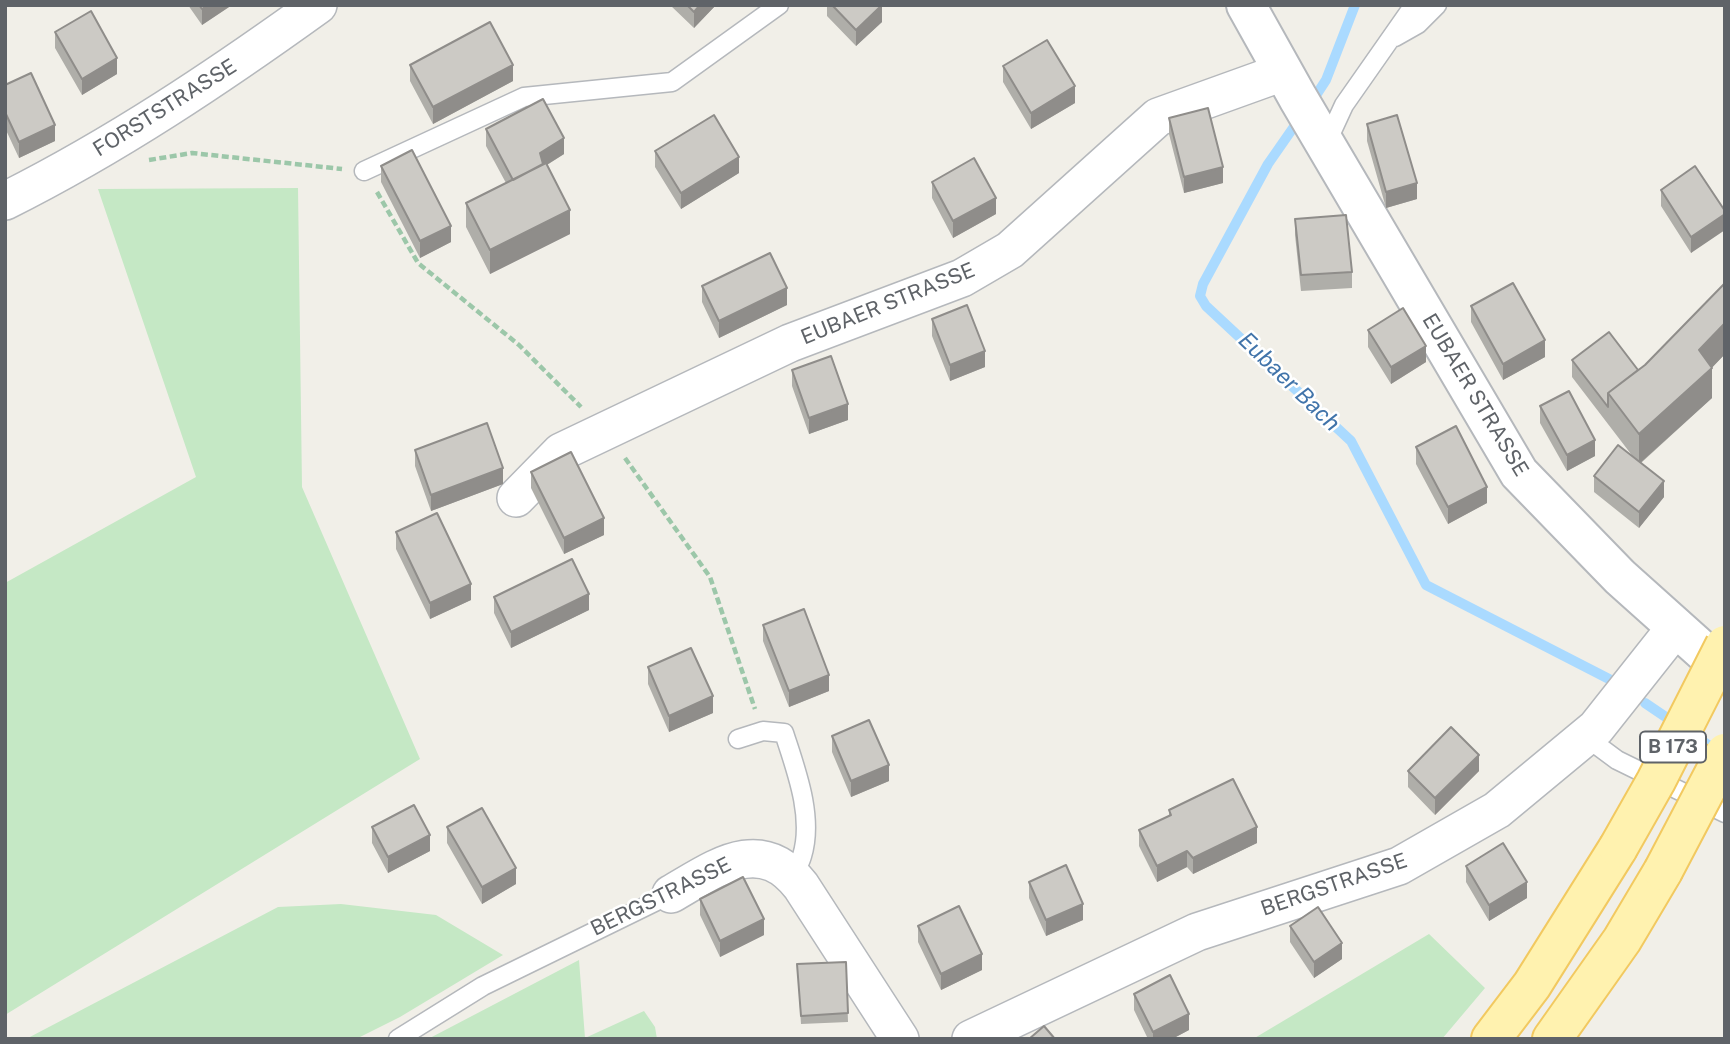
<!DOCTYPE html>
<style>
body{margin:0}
#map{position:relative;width:1730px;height:1044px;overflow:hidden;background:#f1efe8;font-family:"Public Sans",sans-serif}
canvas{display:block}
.frame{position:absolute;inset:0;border:7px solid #5f6368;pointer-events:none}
</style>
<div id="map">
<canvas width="1730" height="1044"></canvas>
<div class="frame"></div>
</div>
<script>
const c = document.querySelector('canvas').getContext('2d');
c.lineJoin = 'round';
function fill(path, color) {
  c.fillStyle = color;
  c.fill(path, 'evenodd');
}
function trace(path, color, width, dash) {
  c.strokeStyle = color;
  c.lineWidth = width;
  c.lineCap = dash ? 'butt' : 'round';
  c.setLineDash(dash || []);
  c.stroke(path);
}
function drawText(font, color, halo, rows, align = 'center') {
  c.font = font + ' "Public Sans",sans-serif';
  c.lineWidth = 5;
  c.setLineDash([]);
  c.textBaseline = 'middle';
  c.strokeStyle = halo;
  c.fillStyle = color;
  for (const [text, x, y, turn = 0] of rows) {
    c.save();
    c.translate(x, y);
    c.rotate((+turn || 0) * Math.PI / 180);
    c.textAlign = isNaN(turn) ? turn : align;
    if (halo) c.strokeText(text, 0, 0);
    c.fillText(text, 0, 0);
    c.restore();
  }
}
const green = new Path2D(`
 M 298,188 L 302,487 L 420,759 L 5,1015 L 5,583 L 196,477 L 98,189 Z
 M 341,904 L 436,915 L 503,955 L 400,1017 L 356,1039 L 26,1039 L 278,907 Z
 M 1429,934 L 1485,988 L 1442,1039 L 1253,1039 Z
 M 579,960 L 585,1038 L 644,1011 L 655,1027 L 657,1039 L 428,1039 Z`);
const stream = new Path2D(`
 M 1311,103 L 1326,80 L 1355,5
 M 1300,118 L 1268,164 L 1203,284 L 1200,296 L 1206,306 L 1351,441 L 1426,585 L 1609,679
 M 1645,703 L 1676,724
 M 1689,732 L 1717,751`);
const path = new Path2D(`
 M 149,160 L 192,153 L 342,169
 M 377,192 L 418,263 L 519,345 L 581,407
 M 625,458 L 710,577 L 755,709`);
const service = new Path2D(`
 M 1395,37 L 1418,24 L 1437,5
 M 1326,144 L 1344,105 L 1414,5
 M 364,171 L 524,97 L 672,82 L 779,5
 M 1586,737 L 1617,760 L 1725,813
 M 738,739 L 763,731 L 784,733 C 796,770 814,817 802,856 C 800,863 796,870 793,876
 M 398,1039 L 483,986 L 671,894`);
const minor = new Path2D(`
 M 5,201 C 115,146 218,77 318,5
 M 516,498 L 561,452 L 790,343 L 962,278 L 1010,250 L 1158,117 L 1283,72
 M 671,894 C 715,869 760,833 801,886 L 900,1039
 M 971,1039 L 1197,932 L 1399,866 L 1497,810 L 1596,728 L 1676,627`);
const tertiary = new Path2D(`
 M 1246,5 L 1298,98 L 1519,473 L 1620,577 L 1725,671`);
const primary = new Path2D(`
 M 1491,1039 L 1532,985 L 1618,848
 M 1552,1039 L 1622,940 L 1663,871`);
const primaryBridge = new Path2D(`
 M 1618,848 L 1656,781 L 1725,645
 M 1663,871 L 1725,753`);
const wall = new Path2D(`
 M 188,5 L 232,5 L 202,25 Z
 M 670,5 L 716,5 L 694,28 Z
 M 827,5 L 882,5 L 882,22 L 856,46 L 827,16 Z
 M 55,32 L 117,74 L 82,95 L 55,48 Z
 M 410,65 L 513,81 L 433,124 L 410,81 Z
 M 1003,66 L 1075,103 L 1031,129 L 1003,82 Z
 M 5,85 L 55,141 L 19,158 L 5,128 Z
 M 1169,118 L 1223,183 L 1184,193 L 1169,134 Z
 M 1367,124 L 1417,199 L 1386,208 L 1367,141 Z
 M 486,129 L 564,154 L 547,165 L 570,234 L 490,274 L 466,227 L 466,203 L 506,183 L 486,146 Z
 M 655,151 L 739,173 L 681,209 L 655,167 Z
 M 381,166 L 451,242 L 420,258 L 381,182 Z
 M 932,182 L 996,214 L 953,238 L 932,198 Z
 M 1661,190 L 1725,211 L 1691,253 L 1661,206 Z
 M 1295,219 L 1352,272 L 1352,288 L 1301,291 L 1295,235 Z
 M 1725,283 L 1725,354 L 1712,367 L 1712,398 L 1641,463 L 1664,497 L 1639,528 L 1594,492 L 1594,476 L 1634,458 L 1572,377 L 1572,360 L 1638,370 L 1645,365 Z
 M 702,286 L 787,305 L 719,338 L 702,302 Z
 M 1471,306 L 1545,357 L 1503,380 L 1471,322 Z
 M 932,319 L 985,367 L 950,381 L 932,336 Z
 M 1368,330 L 1426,362 L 1391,384 L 1368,347 Z
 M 792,370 L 848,420 L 809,434 L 792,386 Z
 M 1540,406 L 1595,456 L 1567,471 L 1540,423 Z
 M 1416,447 L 1487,503 L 1448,524 L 1416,464 Z
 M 415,450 L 503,484 L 431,511 L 415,466 Z
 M 531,472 L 604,535 L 564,554 L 531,488 Z
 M 396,532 L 471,600 L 430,619 L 396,549 Z
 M 494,597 L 589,610 L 511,648 L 494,613 Z
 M 763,625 L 829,691 L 789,707 L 763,641 Z
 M 648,667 L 713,713 L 669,732 L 648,684 Z
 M 832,736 L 889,781 L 851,797 L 832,752 Z
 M 1408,771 L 1479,771 L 1435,815 L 1408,787 Z
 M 1169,810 L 1257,843 L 1193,874 L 1187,867 L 1157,882 L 1139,846 L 1139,830 L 1169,816 Z
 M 372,827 L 430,851 L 388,873 L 372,843 Z
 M 447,827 L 516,884 L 482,904 L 447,843 Z
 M 1466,866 L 1527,898 L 1489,921 L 1466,882 Z
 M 1029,882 L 1083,920 L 1046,936 L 1029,898 Z
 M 700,899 L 764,935 L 720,957 L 700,915 Z
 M 918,926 L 982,970 L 941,990 L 918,942 Z
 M 1290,926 L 1342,959 L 1314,978 L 1290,942 Z
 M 846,962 L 848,1022 L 801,1024 L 797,964 Z
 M 1134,994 L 1189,1030 L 1172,1039 L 1148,1039 L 1134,1010 Z`);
const shadedWall = new Path2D(`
 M 208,5 L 232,5 L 202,25 L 202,9 Z
 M 700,5 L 716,5 L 694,28 L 694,12 Z
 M 882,5 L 882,22 L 856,46 L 856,30 Z
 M 117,58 L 117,74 L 82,95 L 82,79 Z
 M 513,65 L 513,81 L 433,124 L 433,107 Z
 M 1075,86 L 1075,103 L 1031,129 L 1031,113 Z
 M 55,125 L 55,141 L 19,158 L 19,142 Z
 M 564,138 L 564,154 L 540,169 L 540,153 Z
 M 739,157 L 739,173 L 681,209 L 681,193 Z
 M 1223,167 L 1223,183 L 1184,193 L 1184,177 Z
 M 1417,183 L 1417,199 L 1386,208 L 1386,192 Z
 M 996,198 L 996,214 L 953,238 L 953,221 Z
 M 570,210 L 570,234 L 490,274 L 490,250 Z
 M 1725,214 L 1725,230 L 1691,253 L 1691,237 Z
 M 451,226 L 451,242 L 420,258 L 420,241 Z
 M 787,288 L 787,305 L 719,338 L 719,321 Z
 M 1725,323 L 1725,354 L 1708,372 L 1712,368 L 1712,398 L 1639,464 L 1639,434 L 1699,350 Z
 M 1545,340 L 1545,357 L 1503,380 L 1503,364 Z
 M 1426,346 L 1426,362 L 1391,384 L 1391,367 Z
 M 985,351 L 985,367 L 950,381 L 950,365 Z
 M 848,404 L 848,420 L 809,434 L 809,418 Z
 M 1595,440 L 1595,456 L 1567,471 L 1567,455 Z
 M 503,468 L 503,484 L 431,511 L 431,495 Z
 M 1664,481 L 1664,497 L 1639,528 L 1639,512 Z
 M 1487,487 L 1487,503 L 1448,524 L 1448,507 Z
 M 604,518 L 604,535 L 564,554 L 564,538 Z
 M 471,584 L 471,600 L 430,619 L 430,603 Z
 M 589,594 L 589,610 L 511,648 L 511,632 Z
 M 829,675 L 829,691 L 789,707 L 789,691 Z
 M 713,696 L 713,713 L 669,732 L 669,716 Z
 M 1479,755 L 1479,771 L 1435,815 L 1435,798 Z
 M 889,765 L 889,781 L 851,797 L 851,781 Z
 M 1257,827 L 1257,843 L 1193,874 L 1193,858 Z
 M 430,835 L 430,851 L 388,873 L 388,857 Z
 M 1187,851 L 1187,867 L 1157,882 L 1157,866 Z
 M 516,868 L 516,884 L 482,904 L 482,887 Z
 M 1527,882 L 1527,898 L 1489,921 L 1489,905 Z
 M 1083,904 L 1083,920 L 1046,936 L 1046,920 Z
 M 764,919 L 764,935 L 720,957 L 720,941 Z
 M 1342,943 L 1342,959 L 1314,978 L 1314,962 Z
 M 982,954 L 982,970 L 941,990 L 941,974 Z
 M 1189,1014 L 1189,1030 L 1172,1039 L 1153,1039 L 1153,1032 Z`);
const building = new Path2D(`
 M 199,5 L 208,5 L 202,9 Z
 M 687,5 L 700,5 L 694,12 Z
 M 832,5 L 882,5 L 856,30 Z
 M 91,11 L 117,58 L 82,79 L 55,32 Z
 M 490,22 L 513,65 L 433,107 L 410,65 Z
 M 1047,40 L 1075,86 L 1031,113 L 1003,66 Z
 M 31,73 L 55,125 L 19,142 L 5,112 L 5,85 Z
 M 543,99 L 564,138 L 540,153 L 543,164 L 513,180 L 486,129 Z
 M 1208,108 L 1223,167 L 1184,177 L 1169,118 Z
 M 714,115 L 739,157 L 681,193 L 655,151 Z
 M 1397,115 L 1417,183 L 1386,192 L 1367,124 Z
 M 412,150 L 451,226 L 420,241 L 381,166 Z
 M 974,158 L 996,198 L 953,221 L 932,182 Z
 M 546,163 L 570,210 L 490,250 L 466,203 Z
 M 1695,166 L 1725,211 L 1725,214 L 1691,237 L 1661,190 Z
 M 1346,215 L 1352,272 L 1301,275 L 1295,219 Z
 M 770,253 L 787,288 L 719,321 L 702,286 Z
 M 1513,283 L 1545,340 L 1503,364 L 1471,306 Z
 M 1725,283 L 1725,323 L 1699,350 L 1712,368 L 1639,434 L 1608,393 L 1645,365 Z
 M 967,305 L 985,351 L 950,365 L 932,319 Z
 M 1403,308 L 1426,346 L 1391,367 L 1368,330 Z
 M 1609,332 L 1638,370 L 1608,393 L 1608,407 L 1572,360 Z
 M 831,356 L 848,404 L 809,418 L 792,370 Z
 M 1569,391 L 1595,440 L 1567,455 L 1540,406 Z
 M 487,423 L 503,468 L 431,495 L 415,450 Z
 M 1456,426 L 1487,487 L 1448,507 L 1416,447 Z
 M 1618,445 L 1664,481 L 1639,512 L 1594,476 Z
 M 571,452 L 604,518 L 564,538 L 531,472 Z
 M 437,513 L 471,584 L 430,603 L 396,532 Z
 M 572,559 L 589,594 L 511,632 L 494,597 Z
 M 804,609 L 829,675 L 789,691 L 763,625 Z
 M 691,648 L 713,696 L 669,716 L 648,667 Z
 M 869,720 L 889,765 L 851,781 L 832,736 Z
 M 1451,727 L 1479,755 L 1435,798 L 1408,771 Z
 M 1233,779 L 1257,827 L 1193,858 L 1187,851 L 1157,866 L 1139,830 L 1171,815 L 1169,810 Z
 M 414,805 L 430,835 L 388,857 L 372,827 Z
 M 482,808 L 516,868 L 482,887 L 447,827 Z
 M 1503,843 L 1527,882 L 1489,905 L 1466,866 Z
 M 1066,865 L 1083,904 L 1046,920 L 1029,882 Z
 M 743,877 L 764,919 L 720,941 L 700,899 Z
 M 959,906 L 982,954 L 941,974 L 918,926 Z
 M 1318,907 L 1342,943 L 1314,962 L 1290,926 Z
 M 846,962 L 848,1013 L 801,1016 L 797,964 Z
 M 1170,975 L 1189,1014 L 1153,1032 L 1134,994 Z
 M 1044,1026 L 1055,1039 L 1029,1039 Z`);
const shields = [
 [1673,747,66]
];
const shieldNames = [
 ["B 173",1673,747]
];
const streetNames = [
 ["FORSTSTRASSE",165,108,-32],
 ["EUBAER STRASSE",888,304,-22],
 ["EUBAER STRASSE",1475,395,59],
 ["BERGSTRASSE",1334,885,-19],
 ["BERGSTRASSE",661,897,-26]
];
const waterNames = [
 ["Eubaer Bach",1289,382,44]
];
fill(green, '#c5e8c5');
trace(stream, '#aadaff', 10);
trace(service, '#b5b8bc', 21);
trace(minor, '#b5b8bc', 40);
trace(tertiary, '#b5b8bc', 42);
trace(primary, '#f2c960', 42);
trace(path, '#9cc7a9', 4.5, [7, 3.5]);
trace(service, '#fff', 18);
trace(minor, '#fff', 37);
trace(tertiary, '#fff', 38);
trace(primary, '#fff2af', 38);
trace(primaryBridge, '#f2c960', 42, []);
trace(primaryBridge, '#fff2af', 38);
fill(wall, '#afaea9');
fill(shadedWall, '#8f8d8a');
fill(building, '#cccac5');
trace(building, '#8f8d8a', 2);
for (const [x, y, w] of shields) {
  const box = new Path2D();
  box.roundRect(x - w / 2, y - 15.5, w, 31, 5);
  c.fillStyle = '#fff';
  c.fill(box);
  trace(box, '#5f6368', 2);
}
drawText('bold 19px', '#5f6368', null, shieldNames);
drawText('21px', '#5f6368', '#fff', streetNames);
drawText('italic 23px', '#4174aa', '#fff', waterNames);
</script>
